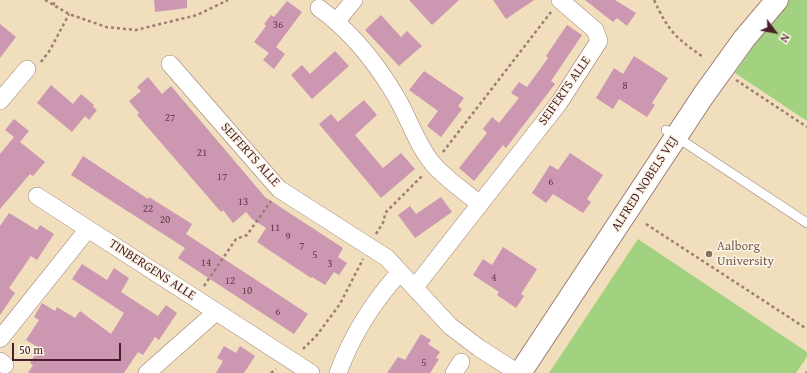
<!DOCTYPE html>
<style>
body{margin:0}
#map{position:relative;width:807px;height:373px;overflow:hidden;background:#f0debd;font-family:"Gentium Book Plus",serif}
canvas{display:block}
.north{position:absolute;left:755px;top:12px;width:40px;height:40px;-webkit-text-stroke:3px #fcf5e5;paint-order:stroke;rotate:122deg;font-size:11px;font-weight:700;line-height:16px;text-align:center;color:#4a1f2b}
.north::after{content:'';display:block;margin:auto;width:14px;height:18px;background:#4a1f2b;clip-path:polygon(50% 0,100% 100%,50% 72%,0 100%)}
.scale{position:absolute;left:12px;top:343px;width:109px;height:18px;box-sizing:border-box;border:2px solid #4a1f2b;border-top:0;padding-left:5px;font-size:12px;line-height:14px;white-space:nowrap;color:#4a1f2b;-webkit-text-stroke:3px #fcf5e5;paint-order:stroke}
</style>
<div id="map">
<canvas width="807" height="373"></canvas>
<div class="north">N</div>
<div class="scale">50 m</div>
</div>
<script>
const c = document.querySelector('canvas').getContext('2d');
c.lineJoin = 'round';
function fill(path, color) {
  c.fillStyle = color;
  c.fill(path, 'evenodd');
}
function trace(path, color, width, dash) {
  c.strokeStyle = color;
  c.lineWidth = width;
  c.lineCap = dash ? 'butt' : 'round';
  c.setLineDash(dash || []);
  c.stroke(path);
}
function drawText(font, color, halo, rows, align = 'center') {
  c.font = font + ' "Gentium Book Plus",serif';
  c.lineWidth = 3;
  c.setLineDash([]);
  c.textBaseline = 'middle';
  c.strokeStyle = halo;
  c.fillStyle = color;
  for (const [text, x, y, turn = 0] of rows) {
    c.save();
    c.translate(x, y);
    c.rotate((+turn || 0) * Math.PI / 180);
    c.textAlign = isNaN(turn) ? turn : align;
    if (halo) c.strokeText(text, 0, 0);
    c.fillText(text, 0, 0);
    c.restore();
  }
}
const green = new Path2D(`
 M 789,0 L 807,0 L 807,121 L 735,73 L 757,41 Z
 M 638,239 L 807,352 L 807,357 L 796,373 L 549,373 Z`);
const building = new Path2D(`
 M 154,0 L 187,0 L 187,8 L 155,12 Z
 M 409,0 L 459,0 L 432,25 Z
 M 493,0 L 534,0 L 506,19 Z
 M 585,0 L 615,0 L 636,13 L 627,26 L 617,18 L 613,22 Z
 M 287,1 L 302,12 L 276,47 L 285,54 L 274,69 L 263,60 L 269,53 L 254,42 L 266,26 L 264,24 L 271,15 L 274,17 Z
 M 381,15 L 401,37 L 407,31 L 422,46 L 399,66 L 365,30 Z
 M 0,24 L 16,37 L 0,58 Z
 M 567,25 L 582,35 L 551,81 L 555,84 L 506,148 L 503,145 L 474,181 L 459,168 L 487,133 L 483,129 L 492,117 L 499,123 L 519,98 L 511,93 L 519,82 L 527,87 L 548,58 L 546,56 Z
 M 335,51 L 349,66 L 312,99 L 291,75 L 302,65 L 310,74 Z
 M 634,56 L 668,78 L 652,103 L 655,105 L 647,117 L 619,99 L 613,109 L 596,98 L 614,68 L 623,74 Z
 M 424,71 L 464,98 L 458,106 L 462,109 L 441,137 L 427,126 L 438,111 L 409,90 Z
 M 148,77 L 162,94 L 171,86 L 265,197 L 343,248 L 338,257 L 347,263 L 339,275 L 334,272 L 325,285 L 312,277 L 311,278 L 257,242 L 266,228 L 252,219 L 246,212 L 233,223 L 223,210 L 221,212 L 137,115 L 139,113 L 129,101 L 141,91 L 137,87 Z
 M 51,85 L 73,104 L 81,94 L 94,105 L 93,107 L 97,110 L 89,120 L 85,116 L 72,132 L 37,103 Z
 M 364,100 L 377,115 L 355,135 L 383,168 L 401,153 L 415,169 L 381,198 L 319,124 L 331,114 L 338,122 Z
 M 14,119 L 29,131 L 20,142 L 45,162 L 33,176 L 30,174 L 0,209 L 0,154 L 14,137 L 5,130 Z
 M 570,153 L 603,175 L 587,199 L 591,202 L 583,213 L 553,194 L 546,203 L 532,193 L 550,165 L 558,170 Z
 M 83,156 L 148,199 L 149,197 L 192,224 L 186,234 L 308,314 L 294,334 L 178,258 L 185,248 L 71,175 Z
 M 441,197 L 452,212 L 415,238 L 398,215 L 410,206 L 416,214 Z
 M 9,213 L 37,230 L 40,225 L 54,234 L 37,260 L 31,256 L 9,288 L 15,293 L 0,315 L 0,226 Z
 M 503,247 L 537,269 L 521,294 L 524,296 L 516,308 L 497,295 L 499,292 L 473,275 L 483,259 L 492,265 Z
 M 82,264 L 107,280 L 114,268 L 129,278 L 121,292 L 158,316 L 166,305 L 177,313 L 159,340 L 155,337 L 143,355 L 138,352 L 124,373 L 28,373 L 33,365 L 30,363 L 39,348 L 26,340 L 39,320 L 34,317 L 42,303 L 55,311 L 57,307 L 75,318 L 80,311 L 111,334 L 124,313 L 72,279 Z
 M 421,334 L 431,340 L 428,344 L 440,352 L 436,358 L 439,359 L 430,373 L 387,373 L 398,357 L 405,360 Z
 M 224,346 L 236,353 L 240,346 L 255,356 L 244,373 L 216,373 L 223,361 L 217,358 Z`);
const path = new Path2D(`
 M 45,0 L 69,14 L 106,27 L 136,30 L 197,15 L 228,0
 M 654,0 C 669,32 675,37 703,57
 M 53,5 L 56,0
 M 41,62 L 50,50 L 69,14
 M 736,80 L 807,127
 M 443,152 L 551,12
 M 646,224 L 807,329
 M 376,234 L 384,221 L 385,213 L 423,175
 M 204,286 L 236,239 L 247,235 L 271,201
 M 303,349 L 317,335 L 340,304 L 363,259
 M 271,373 L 276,369
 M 806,373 L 807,372`);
const service = new Path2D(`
 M 666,130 L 807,223`);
const minor = new Path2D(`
 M 319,8 C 352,32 378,65 398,100 C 410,121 417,145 433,164 C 446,179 465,192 480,204
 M 337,21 L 354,0
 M 170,64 L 279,189 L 387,258 L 450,326 L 479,348 L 518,373
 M 0,101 L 27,69
 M 37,196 L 311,373
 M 415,287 L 559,103 L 599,41 L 595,30 L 560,0
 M 0,339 L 88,229
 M 0,361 L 5,365
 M 147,373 L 216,312
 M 338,373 C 352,335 373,302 400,272
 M 454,373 L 461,362`);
const tertiary = new Path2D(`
 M 520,373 L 703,96 L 744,39 L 777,0`);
const markers = [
 [709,254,4,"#8d6e63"]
];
const numberNames = [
 ["36",278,25],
 ["8",625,86],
 ["27",170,118],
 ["21",202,153],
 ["17",222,177],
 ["6",551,182],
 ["13",243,202],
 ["22",148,209],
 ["20",165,220],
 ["11",275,228],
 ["9",288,237],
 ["7",302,246],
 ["5",315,255],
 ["14",206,263],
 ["3",330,264],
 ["4",494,278],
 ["12",230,281],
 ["10",247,291],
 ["6",278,312],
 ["5",424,363]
];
const streetNames = [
 ["SEIFERTS ALLE",565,91,-55],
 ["SEIFERTS ALLE",250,155,48],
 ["ALFRED NOBELS VEJ",645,184,-57],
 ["TINBERGENS ALLE",152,270,33]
];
const educationNames = [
 ["Aalborg",717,247],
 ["University",717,262]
];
fill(green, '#a2d280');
fill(building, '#cb97b1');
trace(service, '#9d7e74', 10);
trace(minor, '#9d7e74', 18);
trace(tertiary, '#9d7e74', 24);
trace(path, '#9d7e74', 2.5, [3, 3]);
trace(service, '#fff', 9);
trace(minor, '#fff', 17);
trace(tertiary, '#fff', 22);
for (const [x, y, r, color] of markers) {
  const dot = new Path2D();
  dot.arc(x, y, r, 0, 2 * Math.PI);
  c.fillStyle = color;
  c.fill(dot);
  trace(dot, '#fcf5e5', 1.5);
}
drawText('11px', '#6a3d4c', null, numberNames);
drawText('13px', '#4a1f2b', '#fcf5e5', streetNames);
drawText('13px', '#785e54', '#fcf5e5', educationNames, 'left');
</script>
